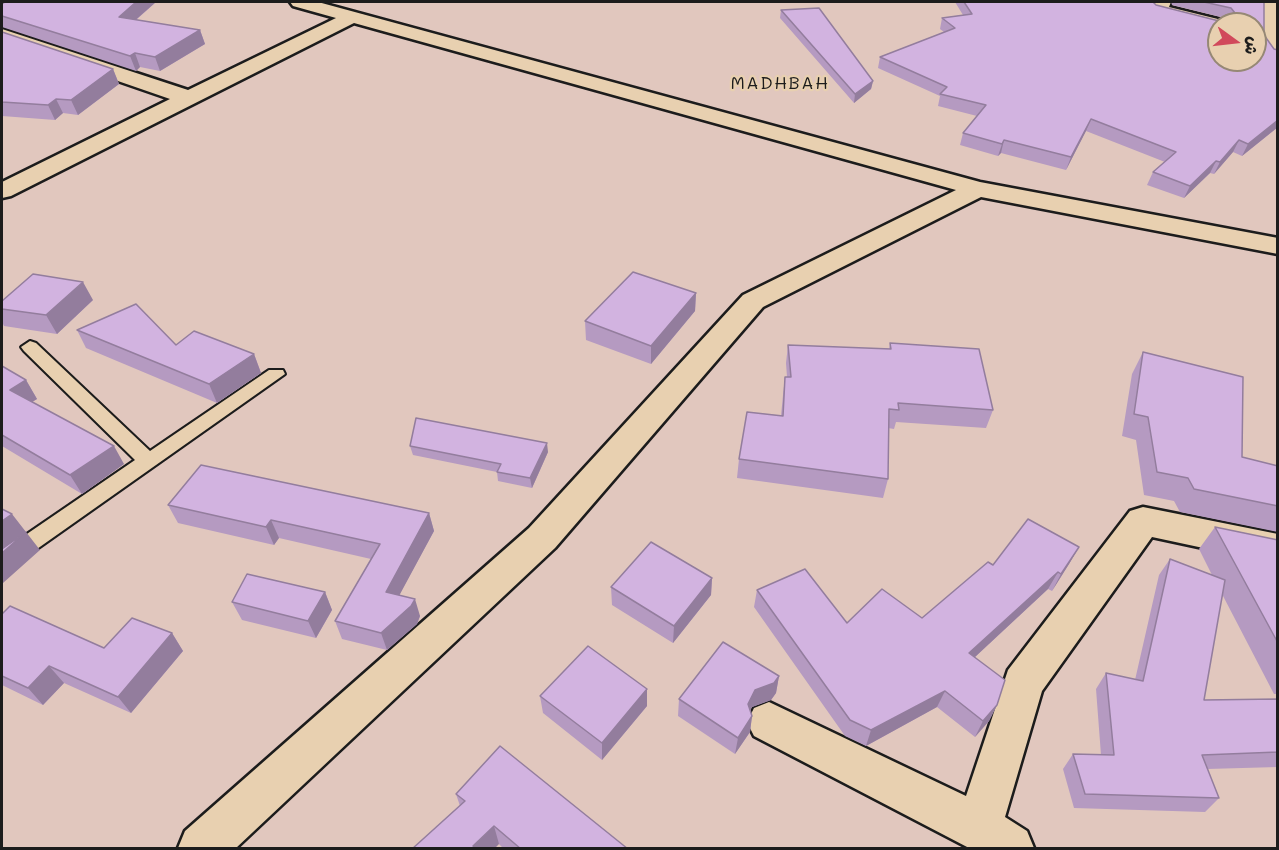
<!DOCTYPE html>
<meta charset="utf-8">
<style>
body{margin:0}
#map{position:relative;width:1279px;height:850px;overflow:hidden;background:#e1c7be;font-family:Mali,"Playpen Sans Arabic",sans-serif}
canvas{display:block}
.frame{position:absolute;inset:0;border:3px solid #1c1c1c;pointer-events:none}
.north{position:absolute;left:1207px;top:12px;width:60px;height:60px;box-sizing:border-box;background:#e8d0b0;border:2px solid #968875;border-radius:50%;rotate:105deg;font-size:16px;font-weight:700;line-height:24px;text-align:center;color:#1c1c1c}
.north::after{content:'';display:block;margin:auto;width:21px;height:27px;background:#d1495b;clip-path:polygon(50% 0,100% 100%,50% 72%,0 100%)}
</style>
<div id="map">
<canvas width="1279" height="850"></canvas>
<div class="frame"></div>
<div class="north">ش</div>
</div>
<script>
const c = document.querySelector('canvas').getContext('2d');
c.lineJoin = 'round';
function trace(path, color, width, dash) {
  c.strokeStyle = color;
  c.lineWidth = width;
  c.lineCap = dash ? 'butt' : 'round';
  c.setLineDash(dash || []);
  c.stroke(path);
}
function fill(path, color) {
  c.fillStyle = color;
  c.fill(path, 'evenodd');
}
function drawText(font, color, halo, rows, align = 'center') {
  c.font = font + ' Mali,sans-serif';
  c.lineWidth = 4.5;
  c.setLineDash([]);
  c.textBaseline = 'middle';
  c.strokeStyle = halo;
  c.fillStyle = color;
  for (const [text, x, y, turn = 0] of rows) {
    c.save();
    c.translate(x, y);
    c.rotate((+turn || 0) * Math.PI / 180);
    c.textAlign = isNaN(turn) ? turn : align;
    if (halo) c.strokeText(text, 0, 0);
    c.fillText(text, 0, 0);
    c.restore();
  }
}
const service = new Path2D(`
 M 30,341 L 36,343 L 150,451 L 269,370 L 283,370 L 285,374 L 10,568 L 2,571 L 2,551 L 135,460 L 24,351 L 21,347 Z`);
const minor = new Path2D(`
 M 290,2 L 318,2 L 980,182 L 1278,238 L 1278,254 L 981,197 L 763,307 L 555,548 L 236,848 L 178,848 L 185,831 L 529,528 L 743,295 L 956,190 L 354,23 L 11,196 L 2,198 L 2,182 L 170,99 L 2,41 L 2,29 L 188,90 L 336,18 L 293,6 Z
 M 1153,2 L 1171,2 L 1169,7 L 1226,21 L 1228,24 L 1219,24 L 1219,31 L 1152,14 L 1150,10 Z
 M 1262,2 L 1278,2 L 1278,62 C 1252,56 1260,23 1262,2 Z
 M 1143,507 L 1278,534 L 1278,564 L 1152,537 L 1042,691 L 1005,817 L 1027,831 L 1034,848 L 969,848 L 754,736 L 747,722 L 754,708 L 769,702 L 966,796 L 1008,670 L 1130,511 Z`);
const wall = new Path2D(`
 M 156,2 L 136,20 L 200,30 L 205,44 L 160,71 L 140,67 L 136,71 L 2,27 L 2,4 Z
 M 955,2 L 1153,2 L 1156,5 L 1223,22 L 1225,18 L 1172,5 L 1171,2 L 1264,2 L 1264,35 L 1274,49 L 1278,50 L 1278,127 L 1242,156 L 1233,152 L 1214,174 L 1210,173 L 1184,198 L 1147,185 L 1153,172 L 1165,162 L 1086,131 L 1066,170 L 1001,153 L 998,156 L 960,145 L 963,133 L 977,116 L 938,106 L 940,96 L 878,68 L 880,57 L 944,32 L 940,29 L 942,18 L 963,15 Z
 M 781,10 L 873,81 L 871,89 L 854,103 L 780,18 Z
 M 2,32 L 113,69 L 119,84 L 78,115 L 63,113 L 55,120 L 2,116 Z
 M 696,293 L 695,311 L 651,364 L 586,340 L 585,321 Z
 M 93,300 L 57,334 L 4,326 L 2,322 L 2,301 Z
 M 77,330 L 176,345 L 254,354 L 261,373 L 217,403 L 86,348 Z
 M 890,343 L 993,410 L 986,428 L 896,422 L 894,429 L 888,428 L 888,479 L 883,498 L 737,478 L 739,459 L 781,416 L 783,395 L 785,377 L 787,377 L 786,363 L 788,345 L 889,349 Z
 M 1143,352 L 1242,457 L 1278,466 L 1278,532 L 1180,512 L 1174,501 L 1144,495 L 1136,440 L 1122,436 L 1132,374 Z
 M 2,366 L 26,380 L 37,399 L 32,402 L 124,464 L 82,494 L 2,446 Z
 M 410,446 L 548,452 L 532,488 L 498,481 L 497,472 L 413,455 Z
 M 168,505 L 429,513 L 434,531 L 399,595 L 420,616 L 417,624 L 387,650 L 342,639 L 335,621 L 371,559 L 279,538 L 274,545 L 178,523 Z
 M 1215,527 L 1278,540 L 1278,694 L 1274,694 L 1222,594 L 1204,700 L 1278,699 L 1278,767 L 1207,769 L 1219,798 L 1205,812 L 1074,808 L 1063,769 L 1073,754 L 1101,755 L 1096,689 L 1106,673 L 1135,680 L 1159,575 L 1170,559 L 1212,575 L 1199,549 Z
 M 1079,547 L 1069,564 L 1052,591 L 1048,589 L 975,657 L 997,705 L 989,721 L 975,737 L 937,707 L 866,746 L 845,736 L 754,607 L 757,590 L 847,623 L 922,618 L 993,565 Z
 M 712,578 L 711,595 L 673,643 L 612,605 L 611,587 Z
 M 325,592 L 332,610 L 316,638 L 242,620 L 232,602 Z
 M 2,614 L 104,648 L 172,633 L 183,651 L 131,713 L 64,683 L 43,705 L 2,685 Z
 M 779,676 L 776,693 L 771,700 L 752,707 L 750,710 L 752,716 L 750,732 L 735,754 L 678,716 L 679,699 Z
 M 647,689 L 647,706 L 602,760 L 543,713 L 540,696 Z
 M 456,794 L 628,849 L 504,849 L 460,806 Z`);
const shadedWall = new Path2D(`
 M 136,2 L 156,2 L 124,30 L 119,17 Z
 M 200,30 L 205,44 L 160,71 L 155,57 Z
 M 135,53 L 140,67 L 136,71 L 130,56 Z
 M 113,69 L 119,84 L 78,115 L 71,100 Z
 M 873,81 L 871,89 L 854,103 L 855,94 Z
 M 56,99 L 63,113 L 55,120 L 48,105 Z
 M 1091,119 L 1086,131 L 1066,170 L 1071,157 Z
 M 1278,120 L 1278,127 L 1242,156 L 1248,144 Z
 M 1004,140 L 1001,153 L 998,156 L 1002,144 Z
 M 1239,140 L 1233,152 L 1214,174 L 1220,162 Z
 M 1216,161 L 1210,173 L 1184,198 L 1190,186 Z
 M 83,282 L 93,300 L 57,334 L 46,315 Z
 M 696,293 L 695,311 L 651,364 L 651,346 Z
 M 254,354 L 261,373 L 217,403 L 209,384 Z
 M 26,380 L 37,399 L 22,408 L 10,390 Z
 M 547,443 L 548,452 L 532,488 L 530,478 Z
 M 114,446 L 124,464 L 82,494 L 70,475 Z
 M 429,513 L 434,531 L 392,609 L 386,592 Z
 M 12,514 L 26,532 L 2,549 L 2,521 Z
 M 271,520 L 279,538 L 274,545 L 266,527 Z
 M 26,532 L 40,550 L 3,583 L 2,580 L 2,553 Z
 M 1079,547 L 1069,564 L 1052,591 L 1061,574 Z
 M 1058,572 L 1048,589 L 961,670 L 969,653 Z
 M 712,578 L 711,595 L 673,643 L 674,626 Z
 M 325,592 L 332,610 L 316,638 L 308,621 Z
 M 415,599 L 420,616 L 417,624 L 387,650 L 381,633 Z
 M 172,633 L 183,651 L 131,713 L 118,697 Z
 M 49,666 L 64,683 L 43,705 L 28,688 Z
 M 779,676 L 776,693 L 771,700 L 752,707 L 745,721 L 748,704 L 755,690 Z
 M 647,689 L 647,706 L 602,760 L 602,743 Z
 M 945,691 L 937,707 L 866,746 L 871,730 Z
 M 997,705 L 989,721 L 975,737 L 983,721 Z
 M 752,716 L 750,732 L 735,754 L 738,738 Z
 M 494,826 L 499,844 L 494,849 L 474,849 L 473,846 Z`);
const building = new Path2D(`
 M 5,2 L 136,2 L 119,17 L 200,30 L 155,57 L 135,53 L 130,56 L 2,16 L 2,4 Z
 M 964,2 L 1153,2 L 1156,5 L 1223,22 L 1226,15 L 1235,13 L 1231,8 L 1204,2 L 1264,2 L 1264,35 L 1274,49 L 1278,50 L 1278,120 L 1248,144 L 1239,140 L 1220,162 L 1216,161 L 1190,186 L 1153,172 L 1176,152 L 1091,119 L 1071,157 L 1004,140 L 1002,144 L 963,133 L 986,105 L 940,94 L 947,87 L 880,57 L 955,28 L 942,18 L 972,14 ZM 1219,24 L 1255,24 L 1255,60 L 1219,60 Z
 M 819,8 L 873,81 L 855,94 L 781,10 Z
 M 2,32 L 113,69 L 71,100 L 56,99 L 48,105 L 2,102 Z
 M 633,272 L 696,293 L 651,346 L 585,321 Z
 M 33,274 L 83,282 L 46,315 L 2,309 L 2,301 Z
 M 136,304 L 176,345 L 194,331 L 254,354 L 209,384 L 77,330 Z
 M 890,343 L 979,349 L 993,410 L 898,403 L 899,410 L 889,409 L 888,479 L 739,459 L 747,412 L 783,416 L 785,377 L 791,377 L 788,345 L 891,349 Z
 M 1143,352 L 1243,377 L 1242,457 L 1278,466 L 1278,506 L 1194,489 L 1188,478 L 1157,472 L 1148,417 L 1134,414 Z
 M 2,366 L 26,380 L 10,390 L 114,446 L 70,475 L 2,435 Z
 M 416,418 L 547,443 L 530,478 L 497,472 L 501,464 L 410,446 Z
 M 201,465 L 429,513 L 386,592 L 415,599 L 411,606 L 381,633 L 335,621 L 380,544 L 271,520 L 266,527 L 168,505 Z
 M 2,509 L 12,514 L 2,521 Z
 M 1028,519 L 1079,547 L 1061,574 L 1058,572 L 969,653 L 1005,680 L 997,705 L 983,721 L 945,691 L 871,730 L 850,720 L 757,590 L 805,569 L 847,623 L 882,589 L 922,618 L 988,562 L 993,565 Z
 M 1215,527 L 1278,540 L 1278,643 Z
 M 26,532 L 2,553 L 2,549 Z
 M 651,542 L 712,578 L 674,626 L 611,587 Z
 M 1170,559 L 1225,580 L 1204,700 L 1278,699 L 1278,752 L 1202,755 L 1219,798 L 1085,794 L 1073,754 L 1114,755 L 1106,673 L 1143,681 Z
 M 247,574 L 325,592 L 308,621 L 232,602 Z
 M 10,606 L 104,648 L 132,618 L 172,633 L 118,697 L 49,666 L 28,688 L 2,676 L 2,614 Z
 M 723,642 L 779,676 L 774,683 L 755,690 L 748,704 L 752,716 L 738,738 L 679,699 Z
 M 588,646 L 647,689 L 602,743 L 540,696 Z
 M 500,746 L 628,849 L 521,849 L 494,826 L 473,846 L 476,849 L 412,849 L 465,801 L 456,794 Z`);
const farNeighbourhoodnames = [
 ["MADHBAH",780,83]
];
trace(service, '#1c1c1c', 4);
trace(minor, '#1c1c1c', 5);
fill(service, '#e8d0b0');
fill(minor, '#e8d0b0');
fill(wall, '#b59ac1');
fill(shadedWall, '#937d9d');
fill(building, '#d2b3e0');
trace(building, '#937d9d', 1.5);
c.letterSpacing = '1.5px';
drawText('18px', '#1c1c1c', '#e8d0b0', farNeighbourhoodnames);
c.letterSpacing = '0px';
</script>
